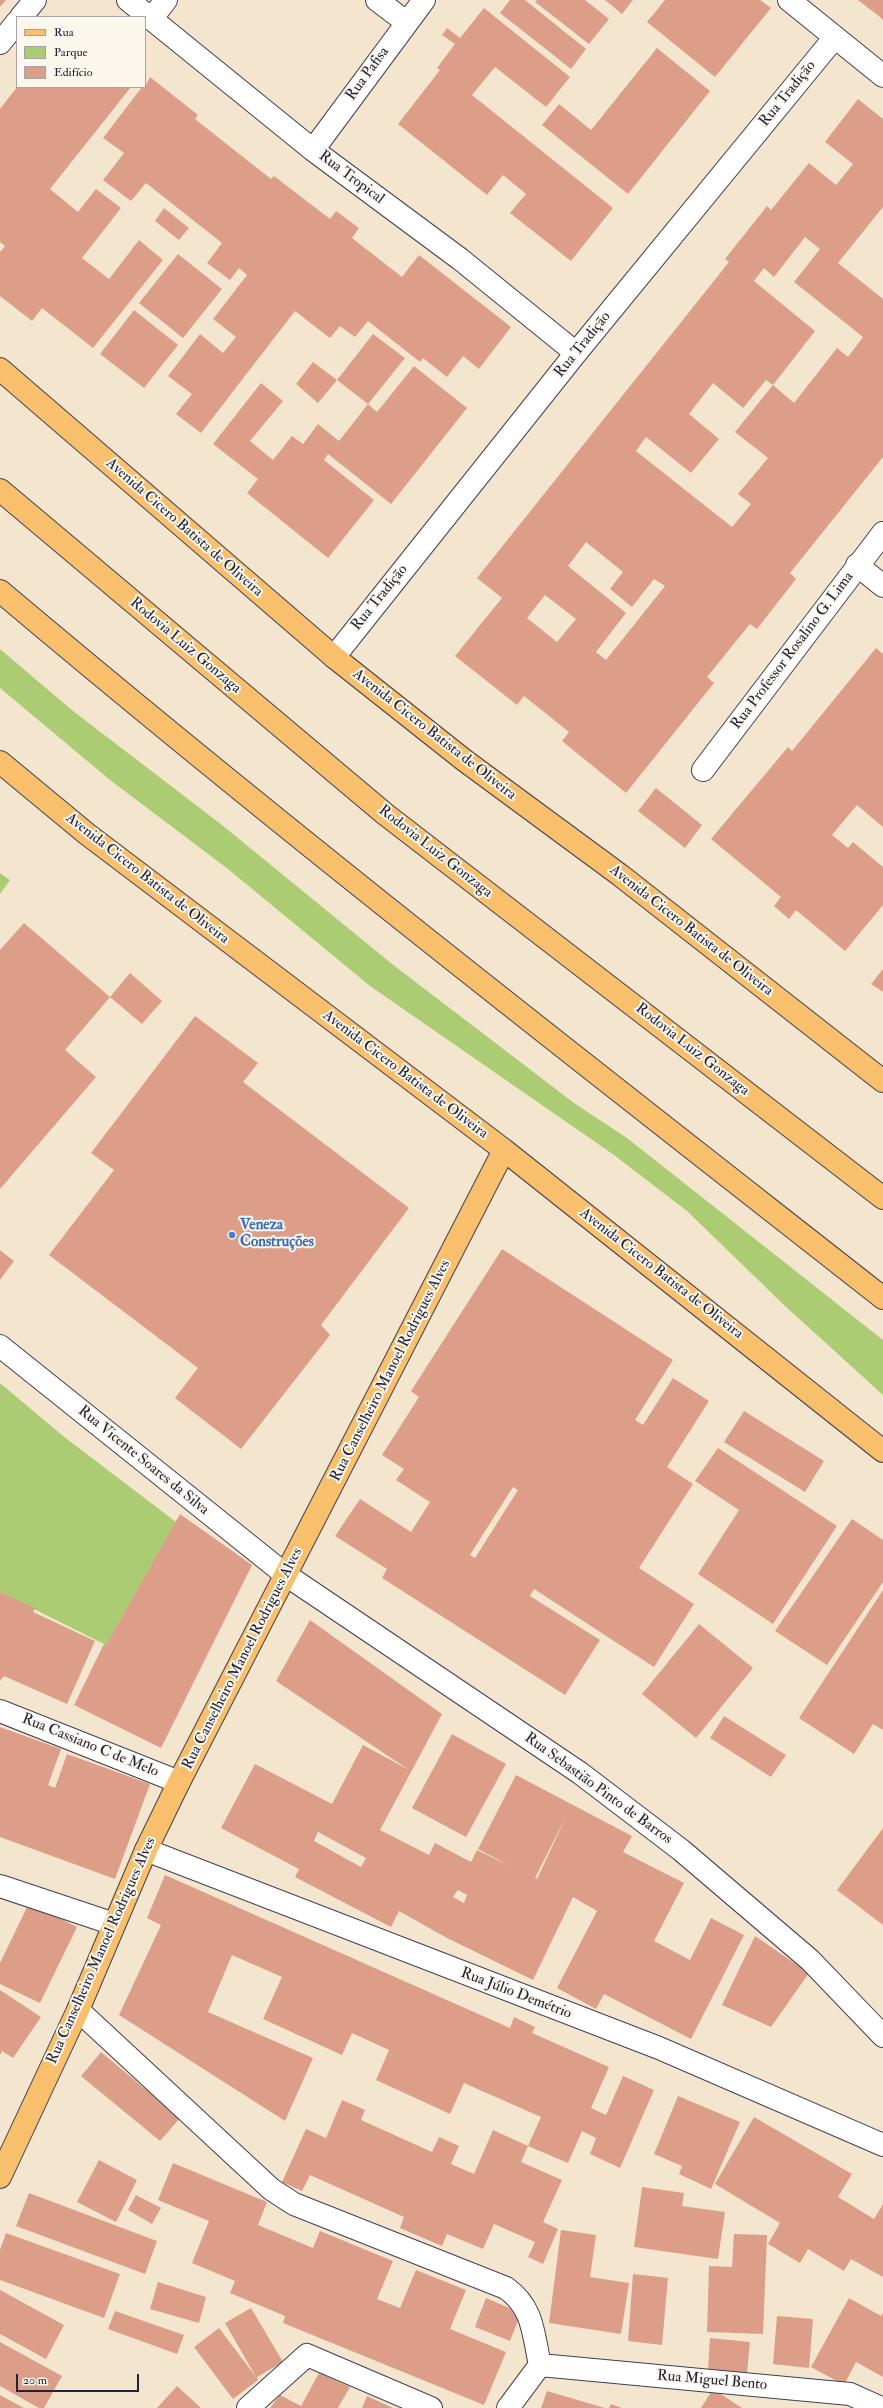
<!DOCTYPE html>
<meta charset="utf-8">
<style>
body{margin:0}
#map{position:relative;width:883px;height:2408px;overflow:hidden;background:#f4e6ce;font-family:"IM FELL Double Pica",serif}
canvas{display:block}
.legend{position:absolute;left:16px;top:16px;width:130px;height:72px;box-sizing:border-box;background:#fbf7ec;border:1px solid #a4a2a5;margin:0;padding:5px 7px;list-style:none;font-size:12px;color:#22223b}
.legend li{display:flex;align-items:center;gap:8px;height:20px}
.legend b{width:20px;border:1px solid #a4a2a5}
.scale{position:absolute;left:16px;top:2374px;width:123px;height:18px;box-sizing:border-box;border:2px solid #22223b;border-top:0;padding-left:5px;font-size:12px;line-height:14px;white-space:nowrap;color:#22223b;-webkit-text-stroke:3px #fbf7ec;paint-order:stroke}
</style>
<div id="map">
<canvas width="883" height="2408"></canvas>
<ul class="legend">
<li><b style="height:5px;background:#f8bf6c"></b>Rua</li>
<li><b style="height:11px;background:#accc74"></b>Parque</li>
<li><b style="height:11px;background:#dd9e89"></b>Edifício</li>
</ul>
<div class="scale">20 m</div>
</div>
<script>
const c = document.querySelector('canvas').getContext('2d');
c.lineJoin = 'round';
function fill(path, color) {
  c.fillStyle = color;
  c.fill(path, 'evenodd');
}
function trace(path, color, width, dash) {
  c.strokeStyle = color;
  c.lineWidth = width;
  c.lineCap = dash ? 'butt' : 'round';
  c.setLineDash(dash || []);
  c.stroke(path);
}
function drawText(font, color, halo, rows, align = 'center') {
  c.font = font + ' "IM FELL Double Pica",serif';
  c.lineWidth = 4;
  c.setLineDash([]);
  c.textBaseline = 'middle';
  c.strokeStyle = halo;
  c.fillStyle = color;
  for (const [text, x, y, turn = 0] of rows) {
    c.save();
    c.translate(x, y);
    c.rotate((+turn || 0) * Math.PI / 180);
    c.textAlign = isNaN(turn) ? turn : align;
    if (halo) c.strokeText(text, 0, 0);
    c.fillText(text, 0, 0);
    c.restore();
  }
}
const green = new Path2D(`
 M 0,649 L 73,711 L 222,825 L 392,964 L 574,1103 L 627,1138 L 883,1340 L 883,1395 L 784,1305 L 687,1211 L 614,1155 L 370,986 L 228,869 L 110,780 L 0,688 Z
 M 0,873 L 10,880 L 0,894 Z
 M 0,1383 L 63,1436 L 176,1522 L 106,1645 L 0,1592 Z`);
const building = new Path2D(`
 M 0,0 L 6,0 L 0,7 Z
 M 510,0 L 525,0 L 586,49 L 571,69 L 500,13 Z
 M 537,0 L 585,0 L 609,19 L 589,44 L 535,2 Z
 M 605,0 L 633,0 L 622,14 Z
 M 665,0 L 760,0 L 771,8 L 715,77 L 647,22 Z
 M 858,0 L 883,0 L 883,20 L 880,17 Z
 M 484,8 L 570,77 L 546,107 L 495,67 L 472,95 L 613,208 L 571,261 L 510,213 L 526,194 L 503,175 L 487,195 L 398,124 L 440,70 L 437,68 L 455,44 L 442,35 L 447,28 L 460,38 Z
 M 657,48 L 710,91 L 628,194 L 542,125 L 559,104 L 591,130 Z
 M 150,77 L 198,115 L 195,119 L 271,179 L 274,176 L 330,219 L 336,211 L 359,228 L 352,238 L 402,277 L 419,255 L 511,327 L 479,369 L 463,356 L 447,377 L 423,358 L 420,362 L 368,321 L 355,337 L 340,326 L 330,338 L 295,311 L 201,433 L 176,414 L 192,394 L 168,376 L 200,334 L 223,353 L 236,337 L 213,319 L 247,275 L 239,268 L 230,280 L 207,263 L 222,243 L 146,183 L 131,201 L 103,180 L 124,153 L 103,138 L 142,87 L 145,87 Z
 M 17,87 L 131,87 L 50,189 L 78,212 L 96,189 L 121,208 L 82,258 L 109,279 L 139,240 L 163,260 L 93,348 L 42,308 L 32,321 L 0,296 L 0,252 L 5,246 L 0,242 L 0,109 Z
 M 858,99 L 883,119 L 883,207 L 838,263 L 883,299 L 883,457 L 790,573 L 796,579 L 757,629 L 750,624 L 707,677 L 714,683 L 626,793 L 562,741 L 569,732 L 524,696 L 517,705 L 455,656 L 502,598 L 477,578 L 729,262 L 725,259 L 767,206 L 771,210 L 809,163 L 836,185 L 853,164 L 825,142 ZM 805,237 L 820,249 L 794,282 L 863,337 L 848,357 L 837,348 L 794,403 L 773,385 L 735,432 L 768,458 L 738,494 L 751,504 L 732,527 L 636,451 L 646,437 L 691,473 L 719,439 L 689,414 L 713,383 L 743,408 L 766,380 L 773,385 L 815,331 L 754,281 L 764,268 L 774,277 ZM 586,542 L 623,572 L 610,589 L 632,607 L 654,579 L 665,586 L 606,660 L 596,652 L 626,613 L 568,566 ZM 545,595 L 576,619 L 557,642 L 527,618 Z
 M 164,208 L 189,228 L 179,240 L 155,221 Z
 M 178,254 L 222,289 L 183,338 L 139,303 Z
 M 134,310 L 178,345 L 144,388 L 100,354 Z
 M 373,334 L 405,358 L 368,404 L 337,380 Z
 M 313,362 L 337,380 L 318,403 L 296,384 Z
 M 414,366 L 467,408 L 391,504 L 328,454 L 324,460 L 374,500 L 328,558 L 247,493 L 258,479 L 213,444 L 261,383 L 283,401 L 250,441 L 273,460 L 292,436 L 303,444 L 318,424 L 339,441 L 368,404 L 377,412 Z
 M 876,648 L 883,654 L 883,827 L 857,805 L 832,835 L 848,848 L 853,842 L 883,867 L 883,905 L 845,951 L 796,910 L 789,919 L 774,906 L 781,897 L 711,839 L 788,747 L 792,751 Z
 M 656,788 L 702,825 L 685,848 L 638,811 Z
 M 24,923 L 110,997 L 65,1050 L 96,1077 L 0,1189 L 0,950 Z
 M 883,969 L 883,992 L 871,984 Z
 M 130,973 L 162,1001 L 142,1024 L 110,997 Z
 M 195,1016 L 258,1063 L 243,1082 L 409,1208 L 321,1325 L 330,1335 L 241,1449 L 175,1398 L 198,1368 L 49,1255 L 114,1170 L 91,1153 Z
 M 502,1249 L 673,1360 L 635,1420 L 643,1425 L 673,1378 L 709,1401 L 667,1467 L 693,1484 L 639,1568 L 694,1604 L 654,1667 L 534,1589 L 530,1596 L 600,1640 L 565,1695 L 382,1578 L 387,1569 L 335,1536 L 360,1499 L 411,1532 L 430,1502 L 396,1480 L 404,1469 L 382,1455 L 419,1397 L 411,1391 ZM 513,1487 L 518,1490 L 475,1558 L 470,1555 Z
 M 0,1250 L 14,1261 L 0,1280 Z
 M 744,1411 L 824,1461 L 805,1492 L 724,1442 Z
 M 718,1448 L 837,1526 L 773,1624 L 698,1574 L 739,1510 L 695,1481 Z
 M 180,1514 L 252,1565 L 161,1748 L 74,1705 L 104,1644 L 106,1645 Z
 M 852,1519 L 883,1540 L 883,1582 L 827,1665 L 775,1631 Z
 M 883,1590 L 883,1730 L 873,1724 L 854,1754 L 799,1718 Z
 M 0,1592 L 35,1608 L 33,1612 L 95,1641 L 67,1704 L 4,1676 L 0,1681 Z
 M 310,1620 L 442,1714 L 380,1830 L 429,1855 L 435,1843 L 471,1862 L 477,1850 L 512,1867 L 478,1849 L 516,1775 L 632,1836 L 623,1852 L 684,1883 L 654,1941 L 690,1960 L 711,1918 L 744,1935 L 691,2039 L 604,1994 L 596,2009 L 557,1988 L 597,1911 L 573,1897 L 533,1980 L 447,1938 L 399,1911 L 391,1927 L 295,1877 L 299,1869 L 221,1828 L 255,1764 L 332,1804 L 363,1745 L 409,1770 L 276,1681 ZM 567,1815 L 537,1879 L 535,1878 ZM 318,1832 L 366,1858 L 361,1867 L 314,1841 ZM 458,1890 L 467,1895 L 464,1903 L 453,1897 Z
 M 699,1624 L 753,1668 L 696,1738 L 642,1694 Z
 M 724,1716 L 786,1755 L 771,1777 L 710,1738 Z
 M 0,1727 L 61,1749 L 48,1785 L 55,1788 L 67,1754 L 150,1784 L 115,1879 L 0,1837 Z
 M 452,1734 L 506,1764 L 466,1837 L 412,1808 Z
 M 883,1828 L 883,1925 L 837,1890 Z
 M 165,1875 L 510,2028 L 514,2017 L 535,2027 L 532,2033 L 609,2067 L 591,2108 L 606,2115 L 623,2076 L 654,2090 L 620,2168 L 590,2154 L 596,2138 L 582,2131 L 568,2163 L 528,2146 L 541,2117 L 464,2083 L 450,2114 L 376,2080 L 389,2050 L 352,2033 L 342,2055 L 263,2019 L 282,1977 L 232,1955 L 208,2012 L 313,2058 L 285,2121 L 119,2015 L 161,1925 L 147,1918 Z
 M 29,1903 L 77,1927 L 40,2003 L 0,1984 L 0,1963 Z
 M 755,1936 L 809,1973 L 771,2027 L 722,2005 Z
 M 0,1990 L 41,2017 L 13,2058 L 2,2051 L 0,2055 Z
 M 101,2052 L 180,2118 L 160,2141 L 81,2076 Z
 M 678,2096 L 740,2122 L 711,2189 L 679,2174 L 682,2166 L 654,2154 Z
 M 342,2100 L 365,2110 L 361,2120 L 432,2152 L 439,2137 L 459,2146 L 451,2164 L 474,2174 L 493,2130 L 528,2146 L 521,2162 L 562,2180 L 543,2222 L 558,2229 L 543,2264 L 528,2257 L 535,2242 L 494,2224 L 483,2249 L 447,2234 L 442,2246 L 400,2228 L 404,2217 L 310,2175 L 302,2191 L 282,2182 L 306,2129 L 326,2138 Z
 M 754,2117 L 852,2174 L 838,2197 L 874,2219 L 883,2204 L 883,2277 L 851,2259 L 844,2271 L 808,2249 L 800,2263 L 768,2244 L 780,2223 L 715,2184 Z
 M 99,2160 L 137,2180 L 116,2222 L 77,2202 Z
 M 173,2163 L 267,2202 L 258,2225 L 313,2248 L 320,2231 L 393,2261 L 377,2299 L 400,2308 L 416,2270 L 466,2290 L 450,2329 L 506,2352 L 484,2405 L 283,2323 L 285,2316 L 230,2293 L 235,2281 L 192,2263 L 209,2221 L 158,2200 Z
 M 642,2187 L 684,2193 L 682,2206 L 725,2212 L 718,2259 L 634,2247 Z
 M 29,2193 L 157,2241 L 145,2274 L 16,2226 Z
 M 136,2195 L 161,2208 L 152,2224 L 128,2210 Z
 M 561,2230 L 596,2235 L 590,2277 L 629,2283 L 621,2334 L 549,2323 Z
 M 6,2233 L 120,2274 L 104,2318 L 0,2280 L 0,2250 Z
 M 734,2234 L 767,2235 L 763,2334 L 707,2332 L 709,2266 L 732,2267 Z
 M 633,2274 L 668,2278 L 662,2345 L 628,2341 Z
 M 158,2282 L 206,2297 L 199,2323 L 150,2309 Z
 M 0,2290 L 64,2325 L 46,2359 L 0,2334 Z
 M 486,2298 L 521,2313 L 510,2341 L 475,2327 Z
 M 849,2298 L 881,2316 L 883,2313 L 883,2377 L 856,2362 L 844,2385 L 811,2367 Z
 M 251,2308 L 283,2362 L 257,2377 L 258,2380 L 233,2399 L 194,2347 L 219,2328 L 256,2377 L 225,2323 Z
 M 115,2311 L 184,2335 L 177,2354 L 108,2329 Z
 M 777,2316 L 813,2319 L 809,2368 L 773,2364 Z
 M 710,2338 L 750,2342 L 747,2373 L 708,2369 Z
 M 0,2342 L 62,2376 L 44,2408 L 39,2408 L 0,2386 Z
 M 319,2373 L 350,2387 L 338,2408 L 270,2408 L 280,2395 L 301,2406 Z
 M 177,2386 L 201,2408 L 157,2408 Z
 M 713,2389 L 742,2408 L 701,2408 Z
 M 547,2391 L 605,2408 L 541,2408 Z
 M 0,2395 L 24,2408 L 0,2408 Z
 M 367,2396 L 393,2408 L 362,2408 Z
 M 611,2404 L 622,2408 L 609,2408 Z`);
const minor = new Path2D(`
 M 128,0 L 313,150 L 460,259 L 576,353
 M 377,0 L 406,22
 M 789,0 L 883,76
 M 21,17 L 35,0
 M 152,18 L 166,0
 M 0,43 L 17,22
 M 313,150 L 424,0
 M 857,565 L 883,586
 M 334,657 L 576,353 L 835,37
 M 703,770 L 883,533
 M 0,1346 L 286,1575 L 580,1773 L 681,1850 L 810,1960 L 883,2036
 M 0,1711 L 179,1782
 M 146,1850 L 659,2048 L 883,2145
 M 0,1886 L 114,1924
 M 78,2010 L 271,2189 L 294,2204 L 506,2288 C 534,2308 533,2334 540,2365
 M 540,2365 L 850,2394 L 881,2408
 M 248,2408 L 307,2355 L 431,2408
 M 508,2408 L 540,2365`);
const major = new Path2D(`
 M 0,369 L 334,657 L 464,760 L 620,875 L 883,1081
 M 0,762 L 87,834 L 504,1150 L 883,1451
 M 0,2177 L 78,2010 L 146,1850 L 179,1782 L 504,1150`);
const highway = new Path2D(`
 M 0,490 L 385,814 L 883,1198
 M 0,591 C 288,834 586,1065 883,1298`);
const markers = [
 [232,1235,4,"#3f7fe0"]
];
const streetNames = [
 ["Rua Pafisa",368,74,-54],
 ["Rua Tradição",788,94,-51],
 ["Rua Tropical",351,178,37],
 ["Rua Tradição",583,345,-51],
 ["Avenida Cicero Batista de Oliveira",184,528,41],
 ["Rua Tradição",380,598,-51],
 ["Rodovia Luiz Gonzaga",185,646,40],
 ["Rua Professor Rosalino G. Lima",793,651,-53],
 ["Avenida Cicero Batista de Oliveira",434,735,38],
 ["Rodovia Luiz Gonzaga",435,852,38],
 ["Avenida Cicero Batista de Oliveira",147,879,38],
 ["Avenida Cicero Batista de Oliveira",691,931,38],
 ["Rodovia Luiz Gonzaga",692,1050,38],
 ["Avenida Cicero Batista de Oliveira",405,1075,37],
 ["Avenida Cicero Batista de Oliveira",661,1274,38],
 ["Rua Canselheiro Manoel Rodrigues Alves",391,1371,-63],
 ["Rua Vicente Soares da Silva",143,1461,39],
 ["Rua Canselheiro Manoel Rodrigues Alves",243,1659,-63],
 ["Rua Cassiano C de Melo",90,1746,22],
 ["Rua Sebastião Pinto de Barros",598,1789,36],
 ["Rua Canselheiro Manoel Rodrigues Alves",102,1951,-66],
 ["Rua Júlio Demétrio",516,1994,21],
 ["Rua Miguel Bento",712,2381,5]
];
const shopNames = [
 ["Veneza",240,1226],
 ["Construções",240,1243]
];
fill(green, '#accc74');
fill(building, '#dd9e89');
trace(minor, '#423f51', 24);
trace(major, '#423f51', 24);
trace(highway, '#423f51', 24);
trace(minor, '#fff', 22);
trace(major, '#f8bf6c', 22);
trace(highway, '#f8bf6c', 22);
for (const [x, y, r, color] of markers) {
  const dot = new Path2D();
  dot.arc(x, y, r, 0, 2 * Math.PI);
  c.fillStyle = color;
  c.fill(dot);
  trace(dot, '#fbf7ec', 1.5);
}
drawText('15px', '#22223b', '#fbf7ec', streetNames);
drawText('bold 15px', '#366cbe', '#fbf7ec', shopNames, 'left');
</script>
